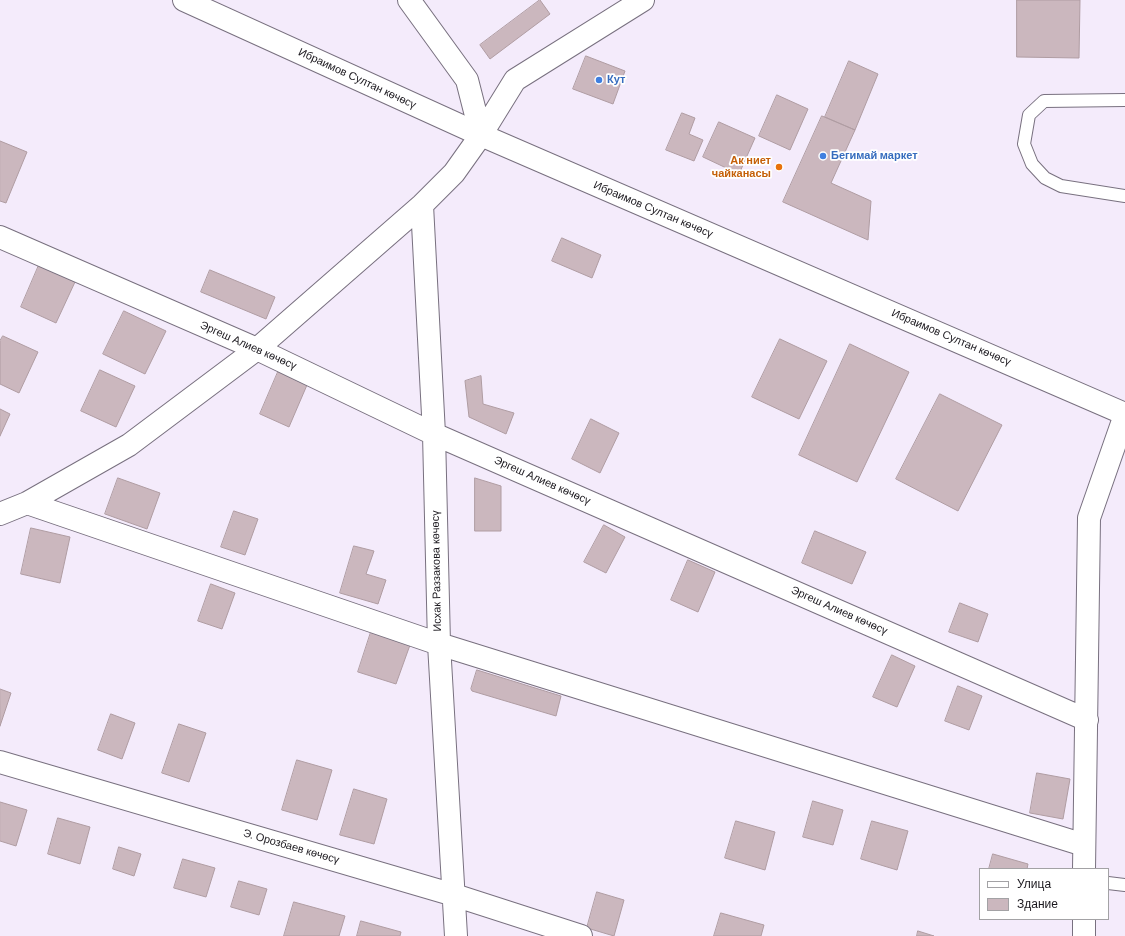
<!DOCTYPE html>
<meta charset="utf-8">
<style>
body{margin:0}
#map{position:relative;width:1125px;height:936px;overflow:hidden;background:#f4ebfb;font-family:"DM Sans",sans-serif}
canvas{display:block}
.legend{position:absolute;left:979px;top:868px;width:130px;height:52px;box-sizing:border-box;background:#fff;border:1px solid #a3a2a5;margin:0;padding:5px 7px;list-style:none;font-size:12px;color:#1a171d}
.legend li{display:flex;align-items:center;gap:8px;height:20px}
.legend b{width:20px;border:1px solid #a3a2a5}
</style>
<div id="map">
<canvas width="1125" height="936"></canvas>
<ul class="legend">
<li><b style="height:5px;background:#fff"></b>Улица</li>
<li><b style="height:11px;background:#cbb7be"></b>Здание</li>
</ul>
</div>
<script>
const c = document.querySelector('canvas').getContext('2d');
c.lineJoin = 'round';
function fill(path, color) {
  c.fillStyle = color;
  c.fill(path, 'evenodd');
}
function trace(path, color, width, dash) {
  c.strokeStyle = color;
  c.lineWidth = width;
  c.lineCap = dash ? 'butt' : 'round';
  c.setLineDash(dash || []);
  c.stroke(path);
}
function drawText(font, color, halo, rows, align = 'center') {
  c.font = font + ' "DM Sans",sans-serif';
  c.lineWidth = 3.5;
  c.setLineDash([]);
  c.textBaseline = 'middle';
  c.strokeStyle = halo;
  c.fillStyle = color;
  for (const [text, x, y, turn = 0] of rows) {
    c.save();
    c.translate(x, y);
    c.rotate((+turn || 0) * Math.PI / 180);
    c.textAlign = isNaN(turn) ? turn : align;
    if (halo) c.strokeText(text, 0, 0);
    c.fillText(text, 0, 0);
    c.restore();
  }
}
const building = new Path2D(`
 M 540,0 L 550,14 L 490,59 L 480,45 Z
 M 1017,0 L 1080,0 L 1079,58 L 1017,57 Z
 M 586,56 L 625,71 L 613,104 L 573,89 Z
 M 849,61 L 878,74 L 855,130 L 825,117 Z
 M 777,95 L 808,109 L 790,150 L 759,136 Z
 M 682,113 L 695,118 L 689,134 L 703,140 L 694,161 L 666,150 Z
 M 822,116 L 855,130 L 831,183 L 871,201 L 868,240 L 783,202 Z
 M 719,122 L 755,138 L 739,174 L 703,157 Z
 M 0,141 L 27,152 L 6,203 L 0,201 Z
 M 562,238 L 601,255 L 592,278 L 552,261 Z
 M 39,265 L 75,282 L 56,323 L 21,307 Z
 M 210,270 L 275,297 L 266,319 L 201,292 Z
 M 124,311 L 166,331 L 145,374 L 103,354 Z
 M 3,336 L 38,352 L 19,393 L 0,384 L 0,341 Z
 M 780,339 L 827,361 L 799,419 L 752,397 Z
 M 850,344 L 909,372 L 857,482 L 799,455 Z
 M 100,370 L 135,386 L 116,427 L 81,411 Z
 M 278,372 L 307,385 L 289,427 L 260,414 Z
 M 481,376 L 483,404 L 514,413 L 506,434 L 469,417 L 465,381 Z
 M 940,394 L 1002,425 L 958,511 L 896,479 Z
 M 0,409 L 10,414 L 0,436 Z
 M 591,419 L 619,433 L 600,473 L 572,459 Z
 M 118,478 L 160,493 L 147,529 L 105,514 Z
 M 475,478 L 501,486 L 501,531 L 475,531 Z
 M 234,511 L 258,519 L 245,555 L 221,547 Z
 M 604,525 L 625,537 L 606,573 L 584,562 Z
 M 31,528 L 70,537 L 60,583 L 21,574 Z
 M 815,531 L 866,552 L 852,584 L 802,563 Z
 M 354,546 L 374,551 L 366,574 L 386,580 L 378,604 L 340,593 Z
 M 688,560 L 715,572 L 698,612 L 671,600 Z
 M 211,584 L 235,593 L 222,629 L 198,621 Z
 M 960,603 L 988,614 L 978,642 L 949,632 Z
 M 371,632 L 410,645 L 396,684 L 358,672 Z
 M 892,655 L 915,666 L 897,707 L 873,697 Z
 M 477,670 L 561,696 L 556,716 L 472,691 L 471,689 Z
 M 958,686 L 982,696 L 969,730 L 945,721 Z
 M 0,689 L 11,693 L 0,726 Z
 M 111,714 L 135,723 L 122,759 L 98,750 Z
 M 179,724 L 206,733 L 189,782 L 162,773 Z
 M 297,760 L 332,770 L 317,820 L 282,810 Z
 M 1037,773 L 1070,779 L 1063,819 L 1030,813 Z
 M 354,789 L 387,799 L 374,844 L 340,835 Z
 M 813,801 L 843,810 L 833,845 L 803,837 Z
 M 0,802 L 27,810 L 16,846 L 0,841 Z
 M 58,818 L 90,827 L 80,864 L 48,854 Z
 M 736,821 L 775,832 L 765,870 L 725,858 Z
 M 872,821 L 908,831 L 897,870 L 861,859 Z
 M 119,847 L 141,854 L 134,876 L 113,869 Z
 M 993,854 L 1028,864 L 1027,869 L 989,869 Z
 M 183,859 L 215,868 L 206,897 L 174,888 Z
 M 239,881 L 267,889 L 259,915 L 231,907 Z
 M 597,892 L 624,900 L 614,936 L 587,928 Z
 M 294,902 L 345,916 L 339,936 L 284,936 Z
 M 721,913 L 764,925 L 761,936 L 714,936 Z
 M 361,921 L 401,932 L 400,936 L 357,936 Z
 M 918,931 L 934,936 L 917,936 Z`);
const lane = new Path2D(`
 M 1125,100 L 1044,101 L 1029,115 L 1024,144 L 1032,164 L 1045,178 L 1061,186 L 1125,196
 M 1108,883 L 1125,885`);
const street = new Path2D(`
 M 409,0 L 467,80 L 481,135
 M 422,205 L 434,434 L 439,644 L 456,936
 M 0,237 L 257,349 L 434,434 L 1087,720
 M 27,503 L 439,644 L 1084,845
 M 0,514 L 27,503 L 129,445 L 257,349 L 422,205 L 454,173 L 481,135 L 515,80 L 643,0
 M 0,762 L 454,895 L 581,936
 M 1084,869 L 1089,518 L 1125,415
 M 1084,936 L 1084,919`);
const secondary = new Path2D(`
 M 184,0 L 481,135 L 1125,414`);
const markers = [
 [599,80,4,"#3f7fe0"],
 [823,156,4,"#3f7fe0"],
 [779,167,4,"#e8710a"]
];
const streetNames = [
 ["Ибраимов Султан көчөсү",357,79,25],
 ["Ибраимов Султан көчөсү",653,210,23],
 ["Ибраимов Султан көчөсү",951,338,23],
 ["Эргеш Алиев көчөсү",248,346,24],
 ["Эргеш Алиев көчөсү",542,481,24],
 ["Исхак Раззакова көчөсү",437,571,-91],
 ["Эргеш Алиев көчөсү",839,611,24],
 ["Э. Орозбаев көчөсү",291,847,16]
];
const shopNames = [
 ["Кут",607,80],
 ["Бегимай маркет",831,156]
];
const foodNames = [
 ["Ак ниет",771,161],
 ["чайканасы",771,174]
];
fill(building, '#cbb7be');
trace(building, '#af9ca2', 1);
trace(lane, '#78707f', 14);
trace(street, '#78707f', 24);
trace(secondary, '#78707f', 24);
trace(lane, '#fff', 12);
trace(street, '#fff', 22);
trace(secondary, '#fff', 22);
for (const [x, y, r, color] of markers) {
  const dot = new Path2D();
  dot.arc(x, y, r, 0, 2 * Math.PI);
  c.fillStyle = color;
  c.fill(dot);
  trace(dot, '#fff', 1.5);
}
drawText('11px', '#1a171d', '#fff', streetNames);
drawText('bold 11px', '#366cbe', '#fff', shopNames, 'left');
drawText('bold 11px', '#c56008', '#fff', foodNames, 'right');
</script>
